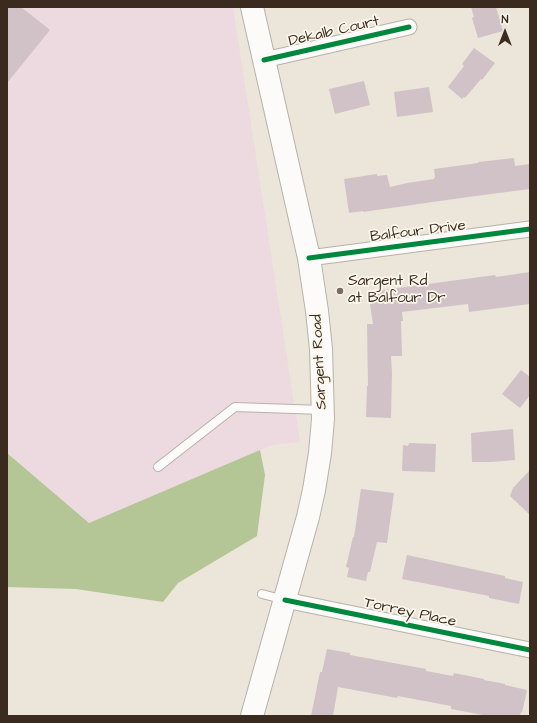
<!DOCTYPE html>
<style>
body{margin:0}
#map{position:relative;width:537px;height:723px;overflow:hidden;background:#ebe6d9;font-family:"Architects Daughter",sans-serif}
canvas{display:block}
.frame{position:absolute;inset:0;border:8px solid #3b2a1e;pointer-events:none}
.north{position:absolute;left:485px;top:12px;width:40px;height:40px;-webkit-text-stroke:3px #fbf7ec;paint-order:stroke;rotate:0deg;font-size:11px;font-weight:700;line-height:16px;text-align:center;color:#3b2a1e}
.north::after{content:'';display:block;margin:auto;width:14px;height:18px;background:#3b2a1e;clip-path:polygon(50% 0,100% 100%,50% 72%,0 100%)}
</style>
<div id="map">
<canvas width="537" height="723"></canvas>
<div class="frame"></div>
<div class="north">N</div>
</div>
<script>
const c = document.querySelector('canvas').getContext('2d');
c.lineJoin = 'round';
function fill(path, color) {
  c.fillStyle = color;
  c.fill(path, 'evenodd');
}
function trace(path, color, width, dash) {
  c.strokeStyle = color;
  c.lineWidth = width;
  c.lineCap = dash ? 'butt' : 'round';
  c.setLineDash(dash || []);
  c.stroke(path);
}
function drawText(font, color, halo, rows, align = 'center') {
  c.font = font + ' "Architects Daughter",sans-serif';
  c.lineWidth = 3.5;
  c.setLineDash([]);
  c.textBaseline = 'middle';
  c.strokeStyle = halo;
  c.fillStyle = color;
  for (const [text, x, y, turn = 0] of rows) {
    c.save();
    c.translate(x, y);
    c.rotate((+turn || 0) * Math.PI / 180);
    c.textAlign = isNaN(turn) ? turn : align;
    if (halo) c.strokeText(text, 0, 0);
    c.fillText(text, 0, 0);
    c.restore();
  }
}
const built = new Path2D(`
 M 7,7 L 233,7 L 300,442 L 272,445 L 89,523 L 7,453 Z`);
const forest = new Path2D(`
 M 260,450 L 265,475 L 257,536 L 178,583 L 163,602 L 76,589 L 7,587 L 7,453 L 89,523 Z`);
const building = new Path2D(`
 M 7,7 L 21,7 L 50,30 L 7,83 Z
 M 471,7 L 496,7 L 503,31 L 478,38 L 472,18 L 474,17 Z
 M 474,48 L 495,63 L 482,80 L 481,79 L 465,98 L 464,97 L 462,99 L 448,87 L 464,66 L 462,64 Z
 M 364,81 L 370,105 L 335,114 L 329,89 Z
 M 429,87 L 433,112 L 397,117 L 394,92 Z
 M 514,158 L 515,166 L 530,164 L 530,189 L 468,197 L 363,212 L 363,211 L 349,213 L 344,179 L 377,174 L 377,176 L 387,175 L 390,187 L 407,183 L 434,179 L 434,178 L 435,177 L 434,169 L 478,163 L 478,162 Z
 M 530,272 L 530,304 L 469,312 L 468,304 L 402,312 L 403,321 L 401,321 L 402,356 L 391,356 L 392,373 L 391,418 L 366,417 L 367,386 L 368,386 L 367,324 L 373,324 L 368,292 L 495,275 L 496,277 Z
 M 521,370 L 530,377 L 530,395 L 520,408 L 502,394 Z
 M 513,429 L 515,460 L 491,462 L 472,462 L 471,433 Z
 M 409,443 L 436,444 L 435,472 L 402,471 L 403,445 L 408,446 Z
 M 530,470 L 530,515 L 510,496 L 513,488 Z
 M 361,489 L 394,493 L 387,543 L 377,542 L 370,572 L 368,572 L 366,581 L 347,577 L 349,568 L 346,567 L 353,537 L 354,537 Z
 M 407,555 L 505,576 L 505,578 L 523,582 L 519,604 L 489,598 L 489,596 L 402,579 Z
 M 327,649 L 350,653 L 350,655 L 426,669 L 426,671 L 453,676 L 454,673 L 484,679 L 484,680 L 505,684 L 505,685 L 527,690 L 522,713 L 521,712 L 520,716 L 488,716 L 451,709 L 451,706 L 398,696 L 397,698 L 338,687 L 333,716 L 311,716 L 320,672 L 322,672 Z`);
const lane = new Path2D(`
 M 158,467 L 235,407 L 322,410
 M 262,594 L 285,600`);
const street = new Path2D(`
 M 264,60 L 409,27
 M 309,258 L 530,229
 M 285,600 L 530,650`);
const secondary = new Path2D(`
 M 252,7 L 309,258 L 317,311 L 321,349 L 323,419 L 320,453 L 314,490 L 308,517 L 252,716`);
const cycleway = new Path2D(`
 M 264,60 L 409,27
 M 309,258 L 530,229
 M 285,600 L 530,650`);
const markers = [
 [340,291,4,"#796c5f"]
];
const streetNames = [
 ["Dekalb Court",334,32,-13],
 ["Balfour Drive",418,232,-7],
 ["Sargent Road",320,362,-93],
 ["Torrey Place",410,613,12]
];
const poiNames = [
 ["Sargent Rd",348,282],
 ["at Balfour Dr",348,299]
];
fill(built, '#eddae0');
fill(forest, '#b4c596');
fill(building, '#d1c2c7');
trace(lane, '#b7b2a9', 10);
trace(street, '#b7b2a9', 17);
trace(secondary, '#b7b2a9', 24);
trace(lane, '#fcfbf9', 8);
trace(street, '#fcfbf9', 15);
trace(secondary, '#fcfbf9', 22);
trace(cycleway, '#00873e', 5);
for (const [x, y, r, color] of markers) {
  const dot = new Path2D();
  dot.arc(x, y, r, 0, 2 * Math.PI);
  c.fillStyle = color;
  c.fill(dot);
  trace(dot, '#fbf7ec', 1.5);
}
drawText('15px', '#3b2a1e', '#fbf7ec', streetNames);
drawText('15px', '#3b2a1e', '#fbf7ec', poiNames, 'left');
</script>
